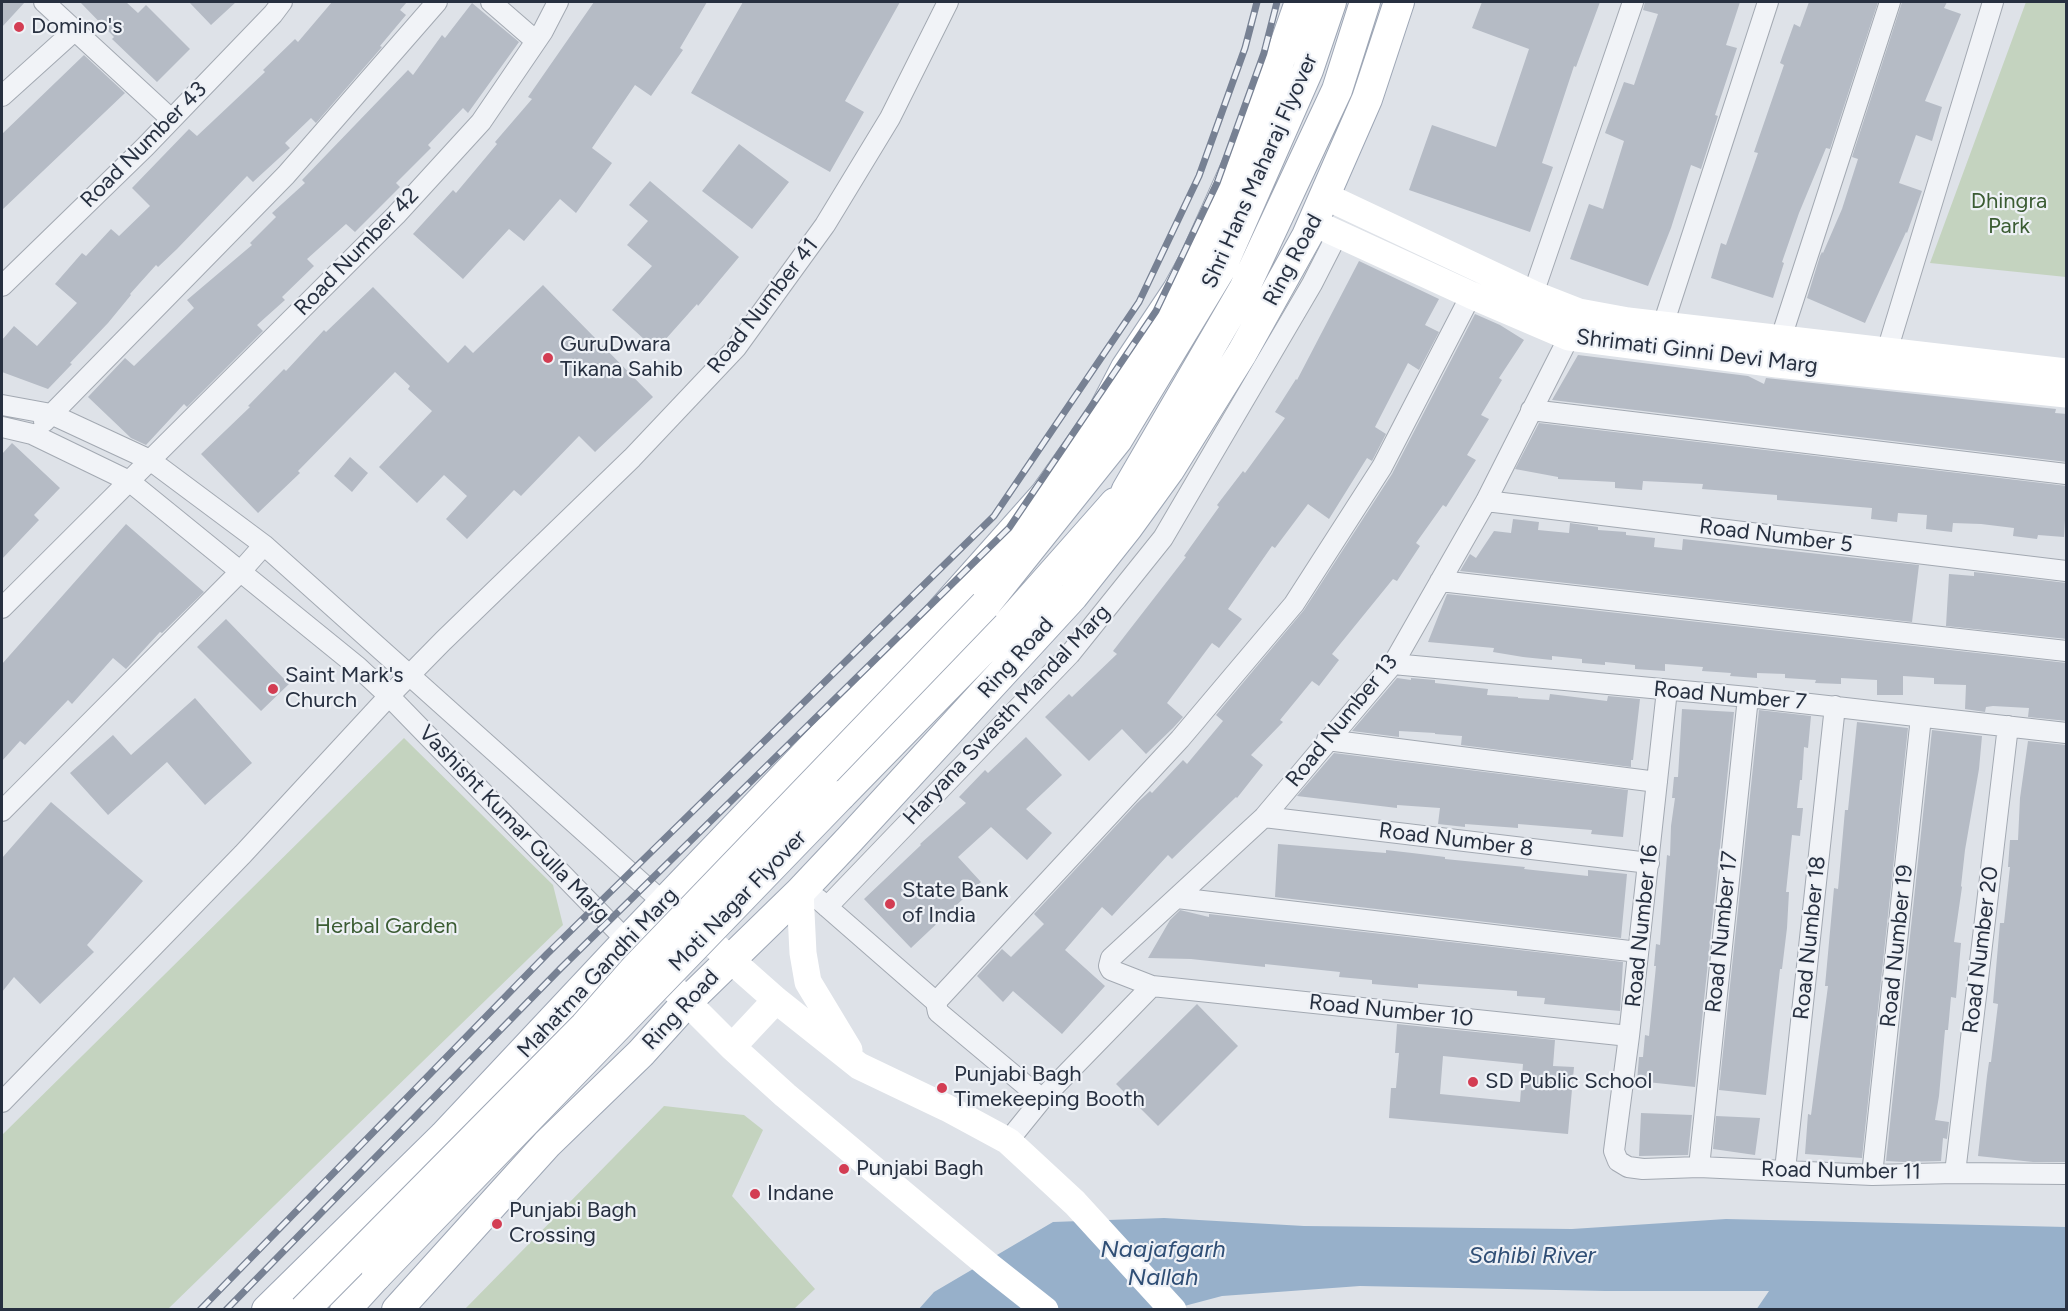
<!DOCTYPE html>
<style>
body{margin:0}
#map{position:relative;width:2068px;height:1311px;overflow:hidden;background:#dee2e8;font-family:Figtree,sans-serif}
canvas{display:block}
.frame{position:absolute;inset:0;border:3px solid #273040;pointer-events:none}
</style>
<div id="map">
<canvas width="2068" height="1311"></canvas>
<div class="frame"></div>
</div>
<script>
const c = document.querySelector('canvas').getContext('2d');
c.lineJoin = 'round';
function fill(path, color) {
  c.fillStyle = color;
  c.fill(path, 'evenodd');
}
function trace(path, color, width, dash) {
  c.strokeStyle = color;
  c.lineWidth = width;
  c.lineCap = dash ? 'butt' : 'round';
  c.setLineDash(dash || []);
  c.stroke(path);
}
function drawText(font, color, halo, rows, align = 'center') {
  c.font = font + ' Figtree,sans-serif';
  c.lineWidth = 4.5;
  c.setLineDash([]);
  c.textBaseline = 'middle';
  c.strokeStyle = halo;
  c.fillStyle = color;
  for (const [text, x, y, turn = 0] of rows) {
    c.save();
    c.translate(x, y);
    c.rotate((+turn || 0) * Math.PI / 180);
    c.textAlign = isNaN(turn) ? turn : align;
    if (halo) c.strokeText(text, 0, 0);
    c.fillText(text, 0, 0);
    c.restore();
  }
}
const green = new Path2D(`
 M 2026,2 L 2066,2 L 2066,277 L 1930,263 Z
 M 404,738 L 553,885 L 563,925 L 168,1309 L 2,1309 L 2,1135 Z
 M 664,1106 L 744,1115 L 763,1130 L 732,1196 L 815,1289 L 794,1309 L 465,1309 Z`);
const water = new Path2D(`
 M 1164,1218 L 1304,1226 L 1572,1229 L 1726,1219 L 2066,1227 L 2066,1309 L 1756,1310 L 1769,1291 L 1605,1291 L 1360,1286 L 1222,1296 L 1173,1309 L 918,1310 L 934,1292 L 1053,1222 Z`);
const building = new Path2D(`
 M 2,2 L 25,2 L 2,27 Z
 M 80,2 L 126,2 L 138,13 L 146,5 L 190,49 L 157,82 L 112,39 L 114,37 Z
 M 189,2 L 236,2 L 211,25 Z
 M 332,2 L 407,2 L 400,10 L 406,15 L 380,46 L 382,47 L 316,123 L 311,118 L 285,143 L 290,148 L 253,182 L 247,176 L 177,249 L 158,267 L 156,265 L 130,294 L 131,295 L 108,323 L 70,363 L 72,364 L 48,389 L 2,372 L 2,340 L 14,326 L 37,346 L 77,303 L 55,284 L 82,253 L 86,256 L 111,229 L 119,236 L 150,206 L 132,188 L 189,129 L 197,136 L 265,72 L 263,70 L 295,39 L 298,42 Z
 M 594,2 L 707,2 L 680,48 L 683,50 L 651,96 L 635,85 L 592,148 L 612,163 L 576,213 L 560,199 L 524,241 L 509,229 L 463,279 L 413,234 L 453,190 L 456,193 L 497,144 L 495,142 L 532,99 L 528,97 Z
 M 743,2 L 900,2 L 845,101 L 864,112 L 830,172 L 691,93 Z
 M 1482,2 L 1600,2 L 1576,67 L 1574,66 L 1542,163 L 1553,167 L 1530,232 L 1409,190 L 1432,125 L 1496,147 L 1529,49 L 1472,28 Z
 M 1645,2 L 1740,2 L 1726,45 L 1737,48 L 1715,115 L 1718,116 L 1701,169 L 1691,165 L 1671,228 L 1648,286 L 1570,259 L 1589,204 L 1603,209 L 1624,141 L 1605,133 L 1624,82 L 1634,85 L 1658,14 L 1643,10 Z
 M 1809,2 L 1878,2 L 1830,149 L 1826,148 L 1799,213 L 1782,262 L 1784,263 L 1773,298 L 1711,278 L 1721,243 L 1726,245 L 1758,153 L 1754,152 L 1784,65 L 1780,63 L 1794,24 L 1800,27 Z
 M 1902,2 L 1947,2 L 1944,8 L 1961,14 L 1925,101 L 1942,107 L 1932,141 L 1916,135 L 1899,183 L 1922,191 L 1907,233 L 1906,232 L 1865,323 L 1807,298 L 1820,256 L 1822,252 L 1823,253 L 1842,209 L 1858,159 L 1852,157 Z
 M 472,3 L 519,42 L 468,113 L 463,108 L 428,145 L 431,148 L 396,183 L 400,187 L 355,232 L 346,224 L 307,259 L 314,266 L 282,297 L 285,300 L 257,325 L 263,331 L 187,407 L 184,404 L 146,445 L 131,438 L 88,397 L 125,358 L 134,366 L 194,308 L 187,300 L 252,245 L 250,243 L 276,217 L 272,213 L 305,183 L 302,180 L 408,70 L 413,75 L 442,35 L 445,38 Z
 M 84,55 L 125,93 L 2,210 L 2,134 Z
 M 739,144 L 789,182 L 752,229 L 702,191 Z
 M 650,181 L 739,257 L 698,306 L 697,304 L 656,350 L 612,310 L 652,266 L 627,245 L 648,221 L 629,205 Z
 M 1359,261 L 1439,299 L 1425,325 L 1439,332 L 1419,370 L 1408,363 L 1375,427 L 1386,434 L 1372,461 L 1367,458 L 1329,519 L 1308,504 L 1275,548 L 1272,546 L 1228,609 L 1242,619 L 1219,648 L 1212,643 L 1167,703 L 1183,717 L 1173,728 L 1146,754 L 1122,729 L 1089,761 L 1045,717 L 1069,694 L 1072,697 L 1117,654 L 1113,651 L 1186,557 L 1184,556 L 1219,507 L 1217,505 L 1243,471 L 1245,473 L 1285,418 L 1275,412 L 1296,379 L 1297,380 Z
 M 543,285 L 653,397 L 595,452 L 579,436 L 521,496 L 514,490 L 467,539 L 446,519 L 467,496 L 444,475 L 417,503 L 379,467 L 432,411 L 408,389 L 410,386 L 395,372 L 298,471 L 300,473 L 258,513 L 201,454 L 250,407 L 248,406 L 284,369 L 286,371 L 324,330 L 326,332 L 373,287 L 448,363 L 465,345 L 473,353 Z
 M 1475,314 L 1500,325 L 1524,340 L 1499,378 L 1502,380 L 1481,415 L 1489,419 L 1467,455 L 1476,460 L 1446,507 L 1443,505 L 1416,543 L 1420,546 L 1397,581 L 1393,579 L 1332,654 L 1339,660 L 1319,686 L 1312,681 L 1280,720 L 1283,722 L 1251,755 L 1263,765 L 1237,798 L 1236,797 L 1172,859 L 1168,855 L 1112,916 L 1102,907 L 1065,950 L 1105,986 L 1062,1034 L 1013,991 L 1003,1002 L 977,976 L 1002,949 L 1011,957 L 1044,924 L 1034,914 L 1137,803 L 1150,791 L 1152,793 L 1183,760 L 1187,764 L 1223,721 L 1216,715 L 1304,610 L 1392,474 Z
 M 1578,355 L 1748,376 L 1764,384 L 1766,378 L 2056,409 L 2055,413 L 2067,414 L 2067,462 L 1552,400 Z
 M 1539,423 L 2067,486 L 2064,537 L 2038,535 L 2037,539 L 2013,536 L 2014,528 L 1981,524 L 1953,523 L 1952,532 L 1926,529 L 1927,515 L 1898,513 L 1897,522 L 1871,519 L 1872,508 L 1777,500 L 1777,495 L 1702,489 L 1703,484 L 1643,481 L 1642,490 L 1615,488 L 1615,482 L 1558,479 L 1558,477 L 1515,469 Z
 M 12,443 L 60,488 L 34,515 L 39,520 L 2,559 L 2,454 Z
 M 350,457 L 368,473 L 352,492 L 334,476 Z
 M 1513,519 L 1539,522 L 1538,530 L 1569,533 L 1570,523 L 1598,527 L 1598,530 L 1626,532 L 1626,535 L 1655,538 L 1654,547 L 1682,550 L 1683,539 L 1919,565 L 1912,622 L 1460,571 L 1470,554 L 1476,558 L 1494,531 L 1511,533 Z
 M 126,524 L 204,592 L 162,633 L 160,632 L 126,669 L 113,658 L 72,704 L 68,700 L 25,745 L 20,741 L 2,761 L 2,664 Z
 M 1974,572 L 2067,583 L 2067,639 L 1946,626 L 1949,574 L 1974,576 Z
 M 1447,594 L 2067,663 L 2067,721 L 2028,717 L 2029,708 L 1993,706 L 1986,707 L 1985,712 L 1965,709 L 1966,685 L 1934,684 L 1934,678 L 1903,676 L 1903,695 L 1877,695 L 1877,680 L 1841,678 L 1841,684 L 1815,683 L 1816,680 L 1785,678 L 1785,674 L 1757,673 L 1757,678 L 1730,676 L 1731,673 L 1702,671 L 1703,667 L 1665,664 L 1665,671 L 1635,669 L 1635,665 L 1605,662 L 1605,665 L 1582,663 L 1582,659 L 1552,656 L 1552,660 L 1523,657 L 1493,652 L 1494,648 L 1428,642 Z
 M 226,619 L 289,684 L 261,711 L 197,647 Z
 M 1397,678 L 1411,680 L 1411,678 L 1435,680 L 1435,683 L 1488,689 L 1487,695 L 1518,697 L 1518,698 L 1549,700 L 1550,694 L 1607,701 L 1608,696 L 1640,699 L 1633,760 L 1631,760 L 1631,767 L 1461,745 L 1462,736 L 1435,734 L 1435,733 L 1399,731 L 1399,737 L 1352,731 Z
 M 195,698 L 252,763 L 205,805 L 167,762 L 108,815 L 70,773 L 113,735 L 131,755 Z
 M 1682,709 L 1734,712 L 1695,1087 L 1637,1081 L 1639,1057 L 1643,1057 L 1645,1035 L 1649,1036 L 1656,966 L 1654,966 L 1656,944 L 1660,945 L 1667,855 L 1670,856 L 1671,826 L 1675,798 L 1672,798 L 1674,777 L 1678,777 Z
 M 1759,710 L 1811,716 L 1808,748 L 1804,747 L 1802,780 L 1800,780 L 1797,808 L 1803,808 L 1800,836 L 1792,835 L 1786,892 L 1789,892 L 1787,928 L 1782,969 L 1780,969 L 1766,1095 L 1719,1090 Z
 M 1857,722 L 1908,728 L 1862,1158 L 1805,1154 L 1808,1114 L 1811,1115 L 1828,986 L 1825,986 L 1834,888 L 1838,889 L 1845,810 L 1848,810 Z
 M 1932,730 L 1982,736 L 1979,769 L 1965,850 L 1961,886 L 1962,887 L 1954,942 L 1961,943 L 1956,998 L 1951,997 L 1948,1030 L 1945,1030 L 1939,1096 L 1935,1120 L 1949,1122 L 1947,1139 L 1943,1138 L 1941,1161 L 1904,1162 L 1886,1161 Z
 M 1026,737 L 1062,775 L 1026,809 L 1052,833 L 1027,860 L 991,827 L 958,857 L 981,882 L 911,948 L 864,899 L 921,845 L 920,844 L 966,803 L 959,797 L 985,770 L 988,773 Z
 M 2028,741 L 2067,745 L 2067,1162 L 2033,1162 L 1978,1156 L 1987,1076 L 1989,1062 L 1991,1062 L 1998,1004 L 1993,1003 L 2000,923 L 2004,923 L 2010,867 L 2008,867 L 2010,840 L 2018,840 L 2020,798 Z
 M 1334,753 L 1628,790 L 1623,837 L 1591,834 L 1592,830 L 1518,824 L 1518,828 L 1465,824 L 1465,827 L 1438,824 L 1440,808 L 1397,805 L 1397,808 L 1297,796 Z
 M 51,802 L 143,881 L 87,945 L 94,952 L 40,1004 L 14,977 L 2,992 L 2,858 Z
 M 1278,844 L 1386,853 L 1386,850 L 1412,853 L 1445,857 L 1445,859 L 1525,867 L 1524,869 L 1588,876 L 1588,870 L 1627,874 L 1621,938 L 1275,897 Z
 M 1180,910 L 1209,917 L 1209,914 L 1623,962 L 1620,1011 L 1544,1004 L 1545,998 L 1517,996 L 1517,991 L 1418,984 L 1418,988 L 1372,984 L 1372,980 L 1339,977 L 1340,972 L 1265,964 L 1265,967 L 1191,959 L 1148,958 L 1170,920 Z
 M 1197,1004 L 1238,1046 L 1158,1126 L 1116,1084 Z
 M 1397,1024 L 1555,1040 L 1553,1066 L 1574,1067 L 1568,1134 L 1389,1118 L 1391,1088 L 1396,1088 L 1399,1053 L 1395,1053 ZM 1443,1056 L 1523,1064 L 1520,1102 L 1440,1094 Z
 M 1641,1113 L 1692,1115 L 1688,1155 L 1639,1156 Z
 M 1716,1116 L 1760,1118 L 1755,1155 L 1713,1149 Z`);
const street = new Path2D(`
 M 44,2 L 171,119
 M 491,2 L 536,41
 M 2,96 L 74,31
 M 2,286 L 145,147 L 273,14 L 282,2
 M 1533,294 L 1633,2
 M 1575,325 L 1486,501 L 1393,664 L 1264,817 L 1111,958 L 1109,966 L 1111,970 L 1152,986 L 1629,1036
 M 1663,325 L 1768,2
 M 1781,338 L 1890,2
 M 1887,351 L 1993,2
 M 2,405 L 51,414 L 150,460 L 264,545 L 664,903
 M 1531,410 L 2066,474
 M 44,422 L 286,175 L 437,2
 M 2,427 L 32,434 L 129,481 L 358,667 L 389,696 L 627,941
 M 1486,501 L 2066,571
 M 1440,581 L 2066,651
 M 2,608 L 396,215 L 481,122 L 543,31 L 558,2
 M 1393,664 L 1748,697 L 2066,733
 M 1667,690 L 1629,1036 L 1614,1151 L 1618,1161 L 1628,1167 L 1643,1169 L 1699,1167 L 1872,1175 L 1955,1173 L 2066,1174
 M 1327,740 L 1657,782
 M 2,811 L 241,571 L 264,545
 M 1264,817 L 1649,863
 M 1177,898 L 1638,952
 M 818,899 L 936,1002 L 938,1012 L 1042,1099
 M 827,907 L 1070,654 L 1163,538 L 1312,284 L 1338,233
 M 936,1002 L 1180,739 L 1294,604 L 1382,467 L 1471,295
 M 2,1102 L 243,854 L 389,696 L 443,641 L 632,458 L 736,348 L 825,225 L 890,118 L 948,2
 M 1008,1141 L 1042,1099 L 1152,986
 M 1699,1167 L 1748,697
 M 1785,1170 L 1835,706
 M 1955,1173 L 2008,726
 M 1872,1175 L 1921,717`);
const secondary = new Path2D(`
 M 1325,196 L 1533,294 L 1579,312 L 1628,321 L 2066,372
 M 1314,223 L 1471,295 L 1569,337 L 1777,364 L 2066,394
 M 800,892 L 803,953 L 808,982 L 849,1050
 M 689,923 L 776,1000 L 859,1066 L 947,1108 L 1008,1141 L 1075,1203 L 1173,1310
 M 648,963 L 732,1047 L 785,1095 L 988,1265 L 1045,1310
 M 732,1047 L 776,1000`);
const primary = new Path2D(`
 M 1109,533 L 1127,490 L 1244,289 L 1337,90 L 1365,2
 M 985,605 L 1117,440 L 1221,268 L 1308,70 L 1331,2
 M 840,796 L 1009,623 L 1115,503
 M 267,1310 L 444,1136 L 627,941 L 924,631 L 1045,495 L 1101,416 L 1126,368 L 1178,290 L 1194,261 L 1238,163 L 1280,59 L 1300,2
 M 345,1310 L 377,1275
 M 397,1310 L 547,1144 L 641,1053 L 688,1001 L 800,892 L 849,840 L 1073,596 L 1127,528 L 1169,470 L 1242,353 L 1307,236 L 1367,99 L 1399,2`);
const rail = new Path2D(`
 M 200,1310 L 547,954 L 994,516 L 1139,302 L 1199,176 L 1245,48 L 1257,2
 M 226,1310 L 561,968 L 1009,528 L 1156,311 L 1217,183 L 1264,53 L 1277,2`);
const primaryBridge = new Path2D(`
 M 377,1275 L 840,796
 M 304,1310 L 585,1026 L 635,969 L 985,605`);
const markers = [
 [19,27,6,"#d33d53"],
 [548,358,6,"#d33d53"],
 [273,689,6,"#d33d53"],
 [890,904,6,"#d33d53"],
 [1473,1082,6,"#d33d53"],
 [942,1088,6,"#d33d53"],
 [844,1169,6,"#d33d53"],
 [755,1194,6,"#d33d53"],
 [497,1224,6,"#d33d53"]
];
const poiNames = [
 ["Domino's",31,27],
 ["GuruDwara",560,345],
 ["Tikana Sahib",560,370],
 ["Saint Mark's",285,676],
 ["Church",285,701],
 ["State Bank",902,891],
 ["of India",902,916],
 ["Punjabi Bagh",954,1075],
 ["Timekeeping Booth",954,1100],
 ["SD Public School",1485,1082],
 ["Punjabi Bagh",856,1169],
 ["Indane",767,1194],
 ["Punjabi Bagh",509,1211],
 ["Crossing",509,1236]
];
const streetNames = [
 ["Road Number 43",144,145,-45],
 ["Shri Hans Maharaj Flyover",1260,171,-66],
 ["Road Number 42",357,252,-46],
 ["Ring Road",1293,260,-62],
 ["Road Number 41",763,306,-52],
 ["Shrimati Ginni Devi Marg",1697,352,7],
 ["Road Number 5",1776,536,7],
 ["Ring Road",1016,658,-48],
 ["Road Number 7",1730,696,5],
 ["Haryana Swasth Mandal Marg",1007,715,-47],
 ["Road Number 13",1342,721,-51],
 ["Vashisht Kumar Gulla Marg",514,824,46],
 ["Road Number 8",1456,840,7],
 ["Moti Nagar Flyover",738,901,-46],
 ["Road Number 16",1642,926,-84],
 ["Road Number 17",1722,932,-84],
 ["Road Number 18",1810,938,-84],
 ["Road Number 19",1897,946,-84],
 ["Road Number 20",1981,950,-83],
 ["Mahatma Gandhi Marg",598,973,-47],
 ["Ring Road",681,1010,-47],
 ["Road Number 10",1391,1011,6],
 ["Road Number 11",1841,1171,1]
];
const parkNames = [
 ["Dhingra",2009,202],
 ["Park",2009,227],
 ["Herbal Garden",386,927]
];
const waterNames = [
 ["Naajafgarh",1163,1250],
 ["Nallah",1163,1278],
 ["Sahibi River",1532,1256]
];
fill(green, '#c4d3bf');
fill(water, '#97b0ca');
fill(building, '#b5bbc5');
trace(street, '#a3a9b2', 22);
trace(primary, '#9da6b5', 32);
trace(street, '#f1f3f7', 20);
trace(secondary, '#fff', 27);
trace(primary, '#fff', 30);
trace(rail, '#778193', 7);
trace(rail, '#eef1f6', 4.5, [14]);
trace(primaryBridge, '#9da6b5', 32, []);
trace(primaryBridge, '#fff', 30);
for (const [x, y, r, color] of markers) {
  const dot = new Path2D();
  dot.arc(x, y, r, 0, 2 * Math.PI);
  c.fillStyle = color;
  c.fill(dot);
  trace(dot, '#eef1f6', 2);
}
drawText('22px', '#273040', '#eef1f6', poiNames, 'left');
drawText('22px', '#273040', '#eef1f6', streetNames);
drawText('22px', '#3b5c33', '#eef1f6', parkNames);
drawText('italic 24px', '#2f4e75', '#eef1f6', waterNames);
</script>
